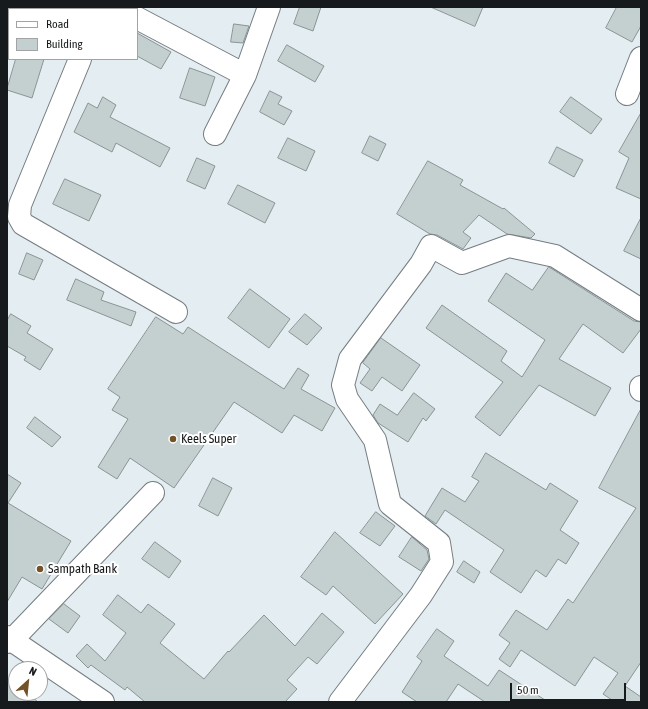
<!DOCTYPE html>
<style>
body{margin:0}
#map{position:relative;width:648px;height:709px;overflow:hidden;background:#e4edf2;font-family:"Asap Condensed",sans-serif}
canvas{display:block}
.frame{position:absolute;inset:0;border:8px solid #171a1c;pointer-events:none}
.legend{position:absolute;left:8px;top:8px;width:130px;height:52px;box-sizing:border-box;background:#fff;border:1px solid #a2a3a4;margin:0;padding:5px 7px;list-style:none;font-size:12px;color:#171a1c}
.legend li{display:flex;align-items:center;gap:8px;height:20px}
.legend b{width:20px;border:1px solid #a2a3a4}
.north{position:absolute;left:8px;top:661px;width:40px;height:40px;box-sizing:border-box;background:#fff;border:1px solid #a2a3a4;border-radius:50%;rotate:27deg;font-size:11px;font-weight:700;line-height:16px;text-align:center;color:#171a1c}
.north::after{content:'';display:block;margin:auto;width:14px;height:18px;background:#735229;clip-path:polygon(50% 0,100% 100%,50% 72%,0 100%)}
.scale{position:absolute;left:510px;top:683px;width:116px;height:18px;box-sizing:border-box;border:2px solid #171a1c;border-top:0;padding-left:5px;font-size:12px;line-height:14px;white-space:nowrap;color:#171a1c;-webkit-text-stroke:3px #fff;paint-order:stroke}
</style>
<div id="map">
<canvas width="648" height="709"></canvas>
<div class="frame"></div>
<ul class="legend">
<li><b style="height:5px;background:#fff"></b>Road</li>
<li><b style="height:11px;background:#c4cfd0"></b>Building</li>
</ul>
<div class="north">N</div>
<div class="scale">50 m</div>
</div>
<script>
const c = document.querySelector('canvas').getContext('2d');
c.lineJoin = 'round';
function fill(path, color) {
  c.fillStyle = color;
  c.fill(path, 'evenodd');
}
function trace(path, color, width, dash) {
  c.strokeStyle = color;
  c.lineWidth = width;
  c.lineCap = dash ? 'butt' : 'round';
  c.setLineDash(dash || []);
  c.stroke(path);
}
function drawText(font, color, halo, rows, align = 'center') {
  c.font = font + ' "Asap Condensed",sans-serif';
  c.lineWidth = 4;
  c.setLineDash([]);
  c.textBaseline = 'middle';
  c.strokeStyle = halo;
  c.fillStyle = color;
  for (const [text, x, y, turn = 0] of rows) {
    c.save();
    c.translate(x, y);
    c.rotate((+turn || 0) * Math.PI / 180);
    c.textAlign = isNaN(turn) ? turn : align;
    if (halo) c.strokeText(text, 0, 0);
    c.fillText(text, 0, 0);
    c.restore();
  }
}
const building = new Path2D(`
 M 300,7 L 321,7 L 313,31 L 294,24 Z
 M 431,7 L 483,7 L 475,26 Z
 M 617,7 L 641,7 L 641,26 L 632,42 L 606,28 Z
 M 234,24 L 249,26 L 243,43 L 231,42 Z
 M 137,33 L 171,52 L 161,69 L 137,56 Z
 M 287,45 L 324,66 L 315,82 L 278,61 Z
 M 16,59 L 44,59 L 32,98 L 7,90 Z
 M 190,68 L 215,77 L 205,106 L 180,98 Z
 M 270,91 L 282,97 L 278,104 L 292,111 L 284,125 L 260,112 Z
 M 103,97 L 116,105 L 110,117 L 170,148 L 160,167 L 116,143 L 112,152 L 74,132 L 88,103 L 97,108 Z
 M 571,97 L 602,119 L 591,134 L 560,112 Z
 M 641,113 L 641,199 L 616,188 L 629,158 L 619,152 Z
 M 370,136 L 386,144 L 378,161 L 362,153 Z
 M 288,138 L 315,151 L 306,171 L 278,158 Z
 M 557,147 L 583,160 L 574,177 L 549,163 Z
 M 197,158 L 215,166 L 205,189 L 187,181 Z
 M 428,161 L 463,180 L 460,185 L 503,209 L 504,208 L 535,234 L 531,238 L 507,234 L 479,215 L 463,232 L 471,238 L 463,249 L 437,235 L 430,234 L 397,214 Z
 M 65,179 L 101,195 L 89,221 L 53,204 Z
 M 238,185 L 275,203 L 265,223 L 228,204 Z
 M 641,218 L 641,259 L 624,251 Z
 M 27,253 L 43,260 L 34,280 L 19,274 Z
 M 549,267 L 634,321 L 641,322 L 641,329 L 623,353 L 583,324 L 559,359 L 611,388 L 595,416 L 539,385 L 500,436 L 475,417 L 503,382 L 426,328 L 442,305 L 507,351 L 501,361 L 522,377 L 545,340 L 488,301 L 506,273 L 532,290 Z
 M 76,279 L 104,292 L 101,300 L 136,312 L 131,326 L 67,300 Z
 M 250,289 L 290,319 L 269,348 L 228,318 Z
 M 11,314 L 31,326 L 27,333 L 53,349 L 40,370 L 24,360 L 26,357 L 7,346 L 7,321 Z
 M 305,314 L 322,328 L 307,345 L 289,332 Z
 M 156,317 L 183,334 L 188,327 L 284,389 L 298,368 L 309,375 L 301,389 L 335,408 L 322,431 L 294,415 L 282,433 L 234,402 L 174,488 L 130,458 L 117,479 L 98,467 L 128,419 L 112,410 L 120,397 L 108,389 Z
 M 381,338 L 420,365 L 402,391 L 382,377 L 372,391 L 360,383 L 370,369 L 363,363 Z
 M 414,393 L 435,409 L 426,421 L 423,418 L 408,442 L 378,423 L 373,415 L 380,404 L 397,415 Z
 M 641,409 L 641,662 L 625,686 L 641,697 L 641,702 L 615,702 L 603,694 L 618,673 L 594,657 L 575,686 L 521,650 L 510,667 L 499,659 L 510,643 L 499,635 L 516,610 L 547,630 L 568,599 L 573,603 L 636,508 L 599,488 Z
 M 35,417 L 61,437 L 52,447 L 27,428 Z
 M 486,453 L 546,490 L 550,483 L 578,501 L 560,530 L 579,543 L 566,564 L 558,559 L 546,577 L 536,570 L 521,593 L 490,572 L 504,550 L 445,510 L 436,524 L 425,516 L 442,488 L 465,502 L 479,481 L 472,477 Z
 M 7,474 L 21,483 L 8,503 L 71,541 L 42,589 L 22,577 L 7,602 Z
 M 213,478 L 232,488 L 218,516 L 199,506 Z
 M 376,512 L 395,526 L 380,546 L 360,533 Z
 M 335,532 L 403,594 L 375,624 L 333,586 L 326,595 L 301,577 Z
 M 412,537 L 427,550 L 429,559 L 421,571 L 399,557 Z
 M 155,542 L 181,561 L 169,578 L 142,559 Z
 M 464,561 L 480,572 L 474,583 L 457,572 Z
 M 118,595 L 141,613 L 148,604 L 175,624 L 160,643 L 204,679 L 228,651 L 229,652 L 264,615 L 295,646 L 322,613 L 344,632 L 317,664 L 308,657 L 287,680 L 297,689 L 285,702 L 145,702 L 127,687 L 125,690 L 91,665 L 88,668 L 76,656 L 87,644 L 105,661 L 126,633 L 103,615 Z
 M 64,604 L 80,616 L 68,633 L 49,619 Z
 M 437,629 L 454,641 L 444,656 L 488,686 L 499,670 L 548,702 L 485,702 L 458,684 L 446,702 L 417,702 L 402,692 L 422,661 L 417,657 Z
 M 7,678 L 16,685 L 16,693 L 27,693 L 38,702 L 7,702 Z`);
const minor = new Path2D(`
 M 116,7 L 120,9
 M 137,18 L 245,75
 M 80,59 L 20,205 L 19,217 L 23,224 L 176,312
 M 627,94 L 641,58
 M 215,134 L 245,75 L 269,7
 M 641,387 L 641,390
 M 7,642 L 12,640 L 153,493
 M 340,702 L 421,595 L 442,562 L 439,543 L 390,504 L 375,440 L 347,399 L 343,385 L 350,359 L 421,264 L 431,246 L 462,263 L 509,246 L 555,256 L 641,310`);
const highway = new Path2D(`
 M 7,637 L 103,702`);
const markers = [
 [173,439,4,"#735229"],
 [40,569,4,"#735229"]
];
const poiNames = [
 ["Keels Super",181,439],
 ["Sampath Bank",48,569]
];
fill(building, '#c4cfd0');
trace(building, '#899494', 1);
trace(minor, '#757d82', 24);
trace(highway, '#757d82', 24);
trace(minor, '#fff', 22);
trace(highway, '#fff', 22);
for (const [x, y, r, color] of markers) {
  const dot = new Path2D();
  dot.arc(x, y, r, 0, 2 * Math.PI);
  c.fillStyle = color;
  c.fill(dot);
  trace(dot, '#fff', 1.5);
}
drawText('13px', '#171a1c', '#fff', poiNames, 'left');
</script>
